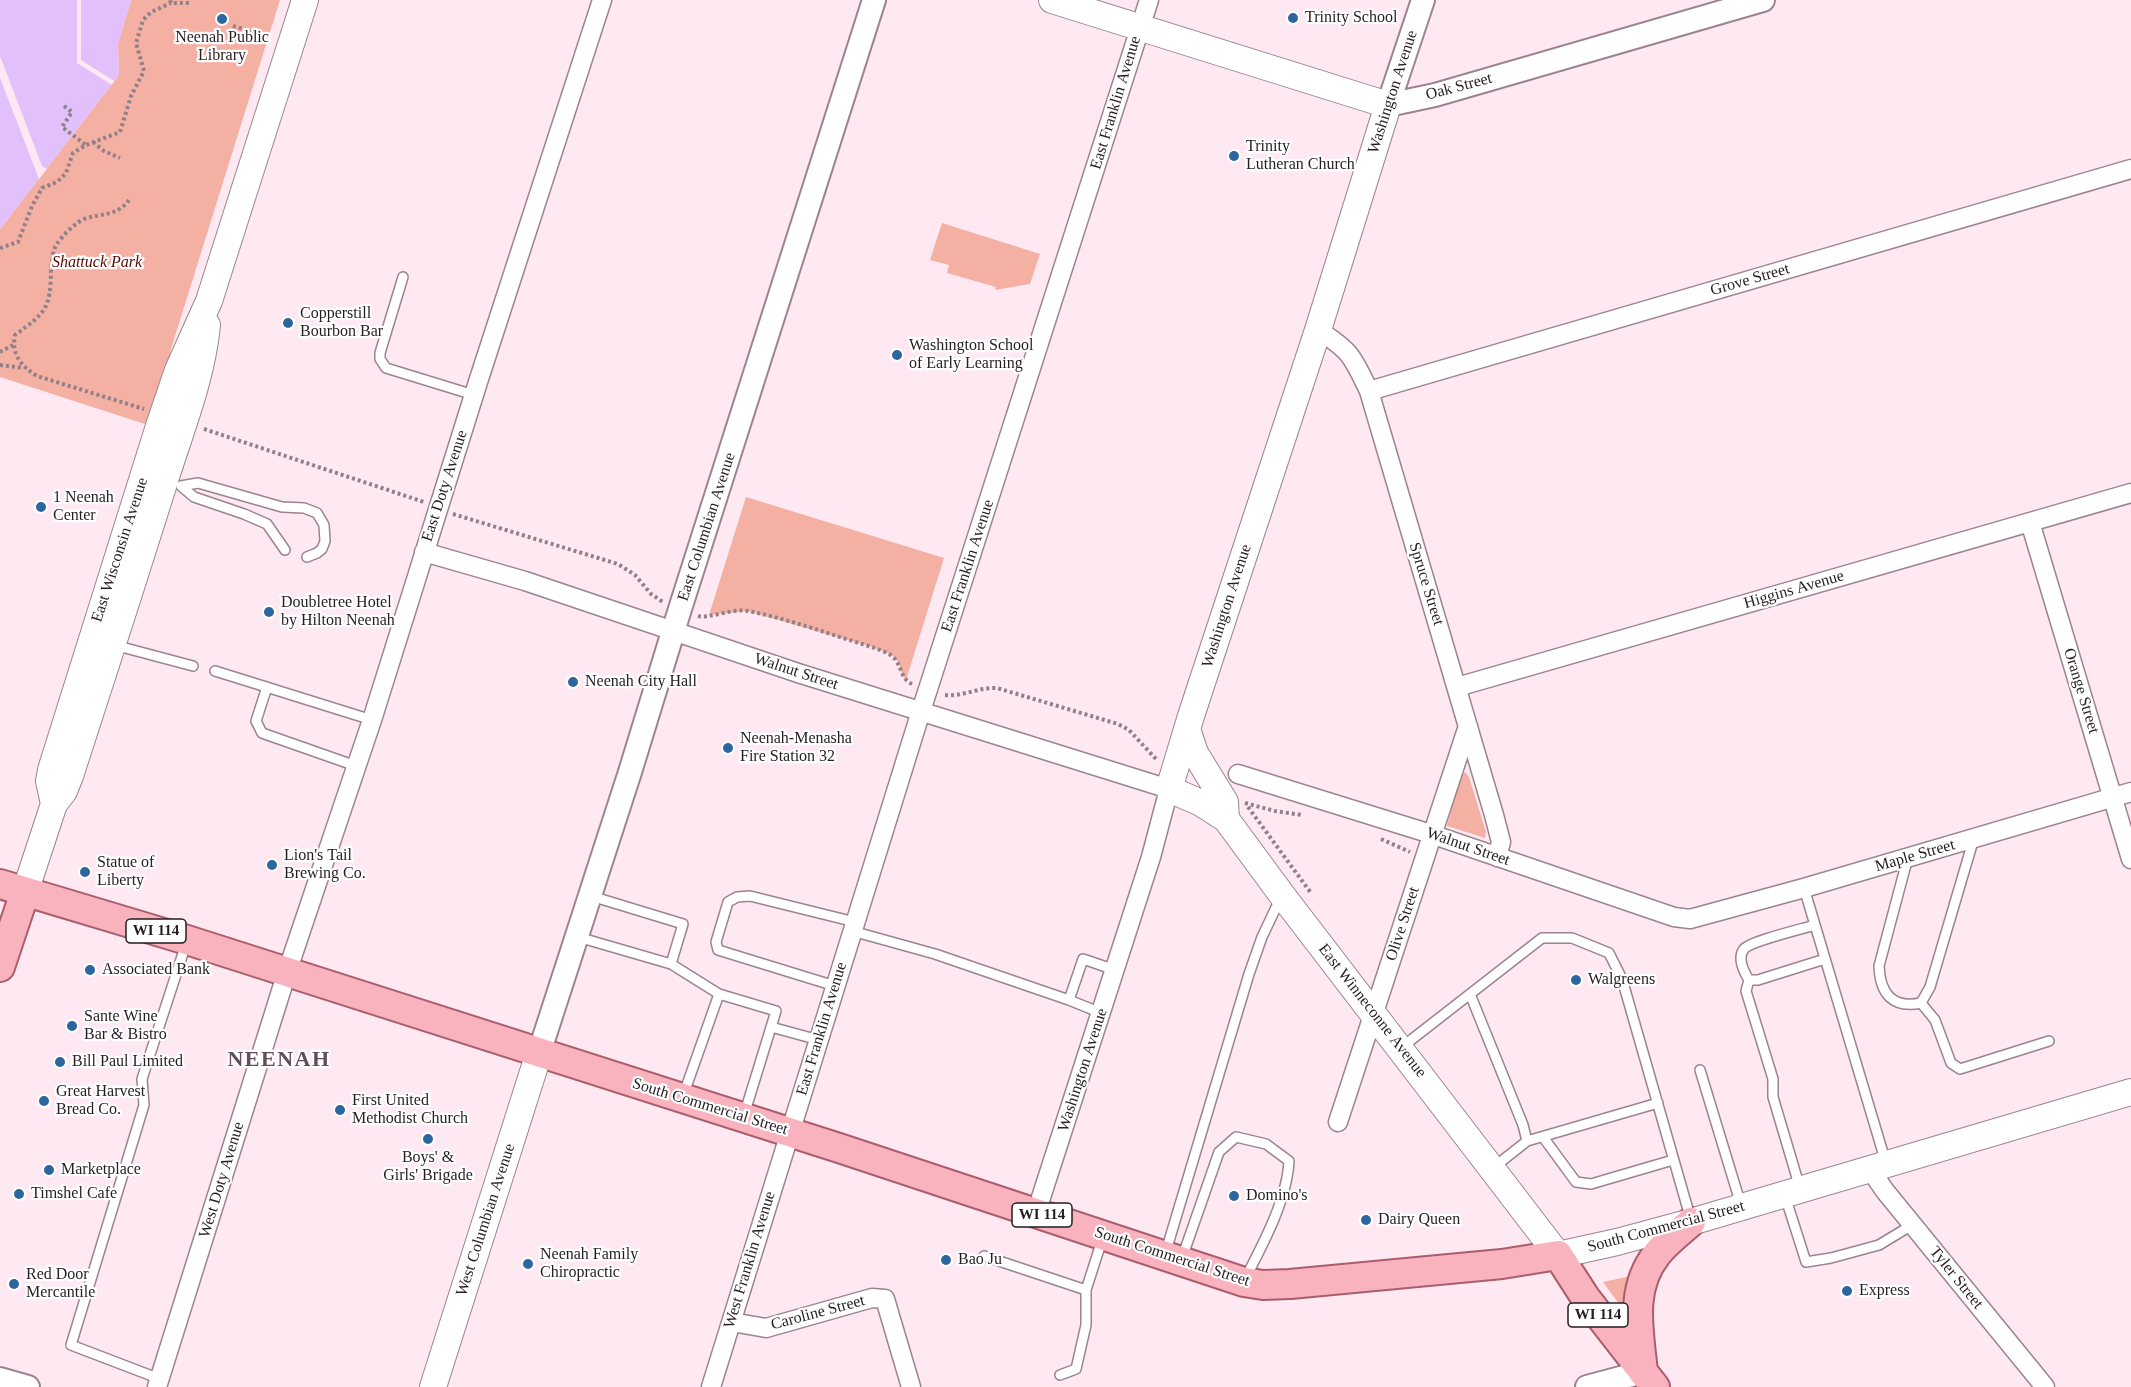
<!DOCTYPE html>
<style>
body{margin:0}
canvas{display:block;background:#fee8f2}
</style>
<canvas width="2131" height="1387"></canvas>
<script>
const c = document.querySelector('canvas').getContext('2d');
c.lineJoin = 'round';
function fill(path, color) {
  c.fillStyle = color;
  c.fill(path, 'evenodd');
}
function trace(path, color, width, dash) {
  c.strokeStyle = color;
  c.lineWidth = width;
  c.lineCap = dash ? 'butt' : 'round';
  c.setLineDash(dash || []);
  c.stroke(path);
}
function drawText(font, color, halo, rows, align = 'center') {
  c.font = font + ' Georgia,serif';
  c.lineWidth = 4.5;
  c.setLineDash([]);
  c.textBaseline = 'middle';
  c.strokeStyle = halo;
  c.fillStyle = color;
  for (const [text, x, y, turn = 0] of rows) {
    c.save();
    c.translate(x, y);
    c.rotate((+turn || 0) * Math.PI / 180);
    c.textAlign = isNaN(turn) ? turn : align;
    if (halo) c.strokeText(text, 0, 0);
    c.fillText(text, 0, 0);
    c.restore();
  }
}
const green = new Path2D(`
 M 131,0 L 280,0 L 170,352 L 173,358 L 148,425 L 0,377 L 0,229 L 119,75 L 118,44 Z
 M 942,223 L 1040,254 L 1030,284 L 995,290 L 996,287 L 947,273 L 949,265 L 930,260 Z
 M 746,497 L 944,558 L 906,680 C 901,675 901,669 898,662 C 893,653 881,651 872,647 L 747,611 L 709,615 Z
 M 1465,772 L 1469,777 L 1486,832 L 1485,838 L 1447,826 L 1460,778 Z
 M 1631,1276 L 1626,1305 L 1622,1308 L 1603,1282 Z`);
const water = new Path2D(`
 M 0,0 L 131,0 L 118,44 L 119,75 L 0,229 Z`);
const pier = new Path2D(`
 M 77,0 L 81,0 L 81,60 L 114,81 L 112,85 L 77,63 Z
 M 0,56 L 42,166 L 47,169 L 39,179 L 0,78 Z`);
const path = new Path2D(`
 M 170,0 L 171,3 L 190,3
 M 233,26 L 258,33
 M 64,106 L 72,112 L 62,127 L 86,145
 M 93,142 L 104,151 L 120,158
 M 129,200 C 118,216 102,213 84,219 C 76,222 62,236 57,244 C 52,251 52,262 51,271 C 50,310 46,312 15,335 C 11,354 21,366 37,376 L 144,409
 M 0,248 L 18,242 L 32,206 L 42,188 L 57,182 L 66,173 L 73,153 L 86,145 L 120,132 L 131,96 L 144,71 L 136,43 L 143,20 L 151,12 L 171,3
 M 0,352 L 13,345
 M 0,365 L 24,368
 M 204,429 L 424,502
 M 453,514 L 618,564 L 635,575 L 651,594 L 663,602
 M 698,616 C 709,619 732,608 748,611 C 790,619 831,635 872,647 C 880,650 890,653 895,659 C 902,668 901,679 912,684
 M 945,695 C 962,697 979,687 997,688 L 1118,724 L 1129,730 L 1156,759
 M 1245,803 L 1275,811 L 1302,815
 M 1248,807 L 1311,893
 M 1381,839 L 1410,852`);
const service = new Path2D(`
 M 403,277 L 380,353 L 380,359 L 386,368 L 474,395
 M 285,550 L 267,524 L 244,514 L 194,497 L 181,486 L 198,483 L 282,507 L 304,508 L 317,513 L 324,525 L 325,541 L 322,549 L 317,553 L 307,557
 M 114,645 L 193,666
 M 215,671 L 372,720
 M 267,687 L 256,721 L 262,733 L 356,766
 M 1908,857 L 1879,966 C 1880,993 1892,1009 1921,1003 L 1930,987 L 1974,838
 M 1804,888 L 1886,1163
 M 591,896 L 683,924 L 671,964
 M 1815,925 C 1802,929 1751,941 1744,949 C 1737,958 1744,972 1749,980 L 1758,980 L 1825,959
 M 852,931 L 935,954 L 1069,1000
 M 578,937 L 671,964 L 719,994
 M 1749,980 L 1746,991 L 1773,1079 L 1773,1097 L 1800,1188
 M 835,986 L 718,950 L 716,942 L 728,902 L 737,897 L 750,896 L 855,922
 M 1470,994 L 1523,1125 L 1527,1141 L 1493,1168
 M 1921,1003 L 1935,1020 L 1951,1063 L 1960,1069 L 2049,1041
 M 1101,1013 L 1069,1000 L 1083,959 L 1115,970
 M 771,1027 L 819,1040
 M 1402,1047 L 1542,938 L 1572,938 L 1609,953 L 1622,979 L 1691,1220
 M 1700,1070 L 1741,1205
 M 683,1096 L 719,994 L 776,1011 L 744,1115
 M 1543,1137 L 1576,1182 L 1591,1184 L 1673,1160
 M 1527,1141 L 1658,1103
 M 1785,1196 L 1806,1262 L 1831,1258 L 1879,1245 L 1912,1225
 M 1166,1251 L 1249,974 L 1262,937 L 1281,897
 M 984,1256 L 1086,1290
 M 1182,1258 L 1219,1152 L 1236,1137 L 1266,1144 L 1289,1161 C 1287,1200 1263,1244 1245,1279
 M 1060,1375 L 1076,1369 L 1086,1325 L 1086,1290 L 1103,1237
 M 160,1379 L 71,1345 L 144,1105 L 142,1079 L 186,944`);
const minor = new Path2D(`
 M 1318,330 C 1351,351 1352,356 1369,391 L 1494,815 L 1501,842 L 1497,857
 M 1369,391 L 2131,169
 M 2030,522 L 2131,859
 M 424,552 L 525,581 L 798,673 L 1169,789 L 1151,857 L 1036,1213
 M 1457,687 L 2131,493
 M 1238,774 L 1431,834 L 1674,917 L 1690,919 L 1804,888 L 2131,792
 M 1338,1122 L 1468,726
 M 1869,1168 L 1885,1191 L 2045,1387
 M 732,1322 L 766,1328 L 872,1298 L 885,1299 L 911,1387
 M 157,1387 L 287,972 L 372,720 L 478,382 L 602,0
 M 711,1387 L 921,711 L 1149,0`);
const tertiary = new Path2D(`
 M 1388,105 L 1435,95 L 1763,0
 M 1388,105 L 1423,0
 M 539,1053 L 630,772 L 680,609 L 874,0
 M 0,1379 L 28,1387
 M 1587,1387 L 1643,1372`);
const secondary = new Path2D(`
 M 1052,0 L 1388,105 L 1318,330 L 1191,716 L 1169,789 L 1201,803 L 1226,819 L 1282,895 L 1558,1255 L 1617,1242 L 1691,1222 L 2131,1092
 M 1187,729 L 1195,753 L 1225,802 L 1226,819
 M 54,804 L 49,781 L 51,770 L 160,423 L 178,370 L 209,301 L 305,0
 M 25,892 L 54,804 L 64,791 L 70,776 C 102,677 134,579 165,480 C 181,429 202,378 207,325
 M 433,1387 L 539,1053`);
const primary = new Path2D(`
 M 0,884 L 187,940 L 839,1148 L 1244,1282 L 1263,1285 L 1290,1284 L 1502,1264 L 1558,1255 L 1585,1297 L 1655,1387
 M 0,967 L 25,892
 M 1643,1372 C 1639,1331 1629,1289 1657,1254 C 1666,1242 1680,1232 1691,1222`);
const markers = [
 [1293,18,6,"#2c669e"],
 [222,19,6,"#2c669e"],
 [1234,156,6,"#2c669e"],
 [288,323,6,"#2c669e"],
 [897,355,6,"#2c669e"],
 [41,507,6,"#2c669e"],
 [269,612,6,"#2c669e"],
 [573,682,6,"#2c669e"],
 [728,748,6,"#2c669e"],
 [272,865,6,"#2c669e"],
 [85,872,6,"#2c669e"],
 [90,970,6,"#2c669e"],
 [1576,980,6,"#2c669e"],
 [72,1026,6,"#2c669e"],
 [60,1062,6,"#2c669e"],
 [44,1101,6,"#2c669e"],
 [340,1110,6,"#2c669e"],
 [428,1139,6,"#2c669e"],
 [49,1170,6,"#2c669e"],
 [19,1194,6,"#2c669e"],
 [1234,1196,6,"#2c669e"],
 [1366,1220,6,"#2c669e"],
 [946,1260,6,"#2c669e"],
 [528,1264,6,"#2c669e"],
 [14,1284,6,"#2c669e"],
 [1847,1291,6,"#2c669e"]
];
const shields = [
 [156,931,60],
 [1042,1215,60],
 [1598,1315,60]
];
const shieldNames = [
 ["WI 114",156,931],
 ["WI 114",1042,1215],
 ["WI 114",1598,1315]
];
const poiNames = [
 ["Trinity School",1305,18],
 ["Neenah Public",222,38,"center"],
 ["Library",222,56,"center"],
 ["Trinity",1246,147],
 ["Lutheran Church",1246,165],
 ["Copperstill",300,314],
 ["Bourbon Bar",300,332],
 ["Washington School",909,346],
 ["of Early Learning",909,364],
 ["1 Neenah",53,498],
 ["Center",53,516],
 ["Doubletree Hotel",281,603],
 ["by Hilton Neenah",281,621],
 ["Neenah City Hall",585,682],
 ["Neenah-Menasha",740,739],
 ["Fire Station 32",740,757],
 ["Lion's Tail",284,856],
 ["Brewing Co.",284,874],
 ["Statue of",97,863],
 ["Liberty",97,881],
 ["Associated Bank",102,970],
 ["Walgreens",1588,980],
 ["Sante Wine",84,1017],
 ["Bar & Bistro",84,1035],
 ["Bill Paul Limited",72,1062],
 ["Great Harvest",56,1092],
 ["Bread Co.",56,1110],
 ["First United",352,1101],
 ["Methodist Church",352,1119],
 ["Boys' &",428,1158,"center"],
 ["Girls' Brigade",428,1176,"center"],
 ["Marketplace",61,1170],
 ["Timshel Cafe",31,1194],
 ["Domino's",1246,1196],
 ["Dairy Queen",1378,1220],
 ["Neenah Family",540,1255],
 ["Chiropractic",540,1273],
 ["Bao Ju",958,1260],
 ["Red Door",26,1275],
 ["Mercantile",26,1293],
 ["Express",1859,1291]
];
const streetNames = [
 ["Oak Street",1459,87,-15],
 ["Washington Avenue",1393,92,-72],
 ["East Franklin Avenue",1116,103,-73],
 ["Grove Street",1750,280,-16],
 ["East Doty Avenue",445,486,-72],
 ["East Columbian Avenue",707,527,-72],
 ["East Wisconsin Avenue",120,550,-72],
 ["East Franklin Avenue",968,566,-72],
 ["Spruce Street",1426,584,73],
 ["Higgins Avenue",1794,590,-16],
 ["Washington Avenue",1227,606,-72],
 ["Walnut Street",796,672,18],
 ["Orange Street",2081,691,73],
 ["Walnut Street",1468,847,19],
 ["Maple Street",1915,856,-16],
 ["Olive Street",1403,924,-72],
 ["East Winneconne Avenue",1372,1011,52],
 ["East Franklin Avenue",822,1029,-73],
 ["Washington Avenue",1083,1070,-72],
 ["South Commercial Street",710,1107,17],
 ["West Doty Avenue",222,1180,-73],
 ["West Columbian Avenue",486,1220,-72],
 ["South Commercial Street",1666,1227,-15],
 ["South Commercial Street",1172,1257,18],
 ["West Franklin Avenue",750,1260,-73],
 ["Tyler Street",1956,1278,51],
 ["Caroline Street",818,1313,-15]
];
const parkNames = [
 ["Shattuck Park",97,263]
];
const districtNames = [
 ["NEENAH",279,1060]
];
fill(green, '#f5b0a4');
fill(water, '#e2c0fb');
fill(pier, '#fee8f2');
trace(service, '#9c848e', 12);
trace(minor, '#9c848e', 21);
trace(tertiary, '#9c848e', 26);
trace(secondary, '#9c848e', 28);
trace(primary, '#ab5d6c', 32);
trace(path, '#908188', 4, [3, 3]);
trace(service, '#fff', 9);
trace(minor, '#fff', 18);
trace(tertiary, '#fff', 22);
trace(secondary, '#fff', 26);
trace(primary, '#f8b3bf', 28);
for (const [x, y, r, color] of markers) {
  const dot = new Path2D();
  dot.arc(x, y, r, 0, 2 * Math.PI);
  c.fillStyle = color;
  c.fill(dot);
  trace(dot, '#fff', 2);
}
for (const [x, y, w] of shields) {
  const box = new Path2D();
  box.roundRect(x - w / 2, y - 12, w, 24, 4.5);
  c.fillStyle = '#fff';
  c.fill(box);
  trace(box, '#261d21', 1.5);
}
drawText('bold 15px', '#261d21', null, shieldNames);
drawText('16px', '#261d21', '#fff', poiNames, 'left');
drawText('16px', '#261d21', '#fff', streetNames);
drawText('italic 16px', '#580903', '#fff', parkNames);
c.letterSpacing = '1.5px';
drawText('bold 22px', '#634d57', '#fff', districtNames);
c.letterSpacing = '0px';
</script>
